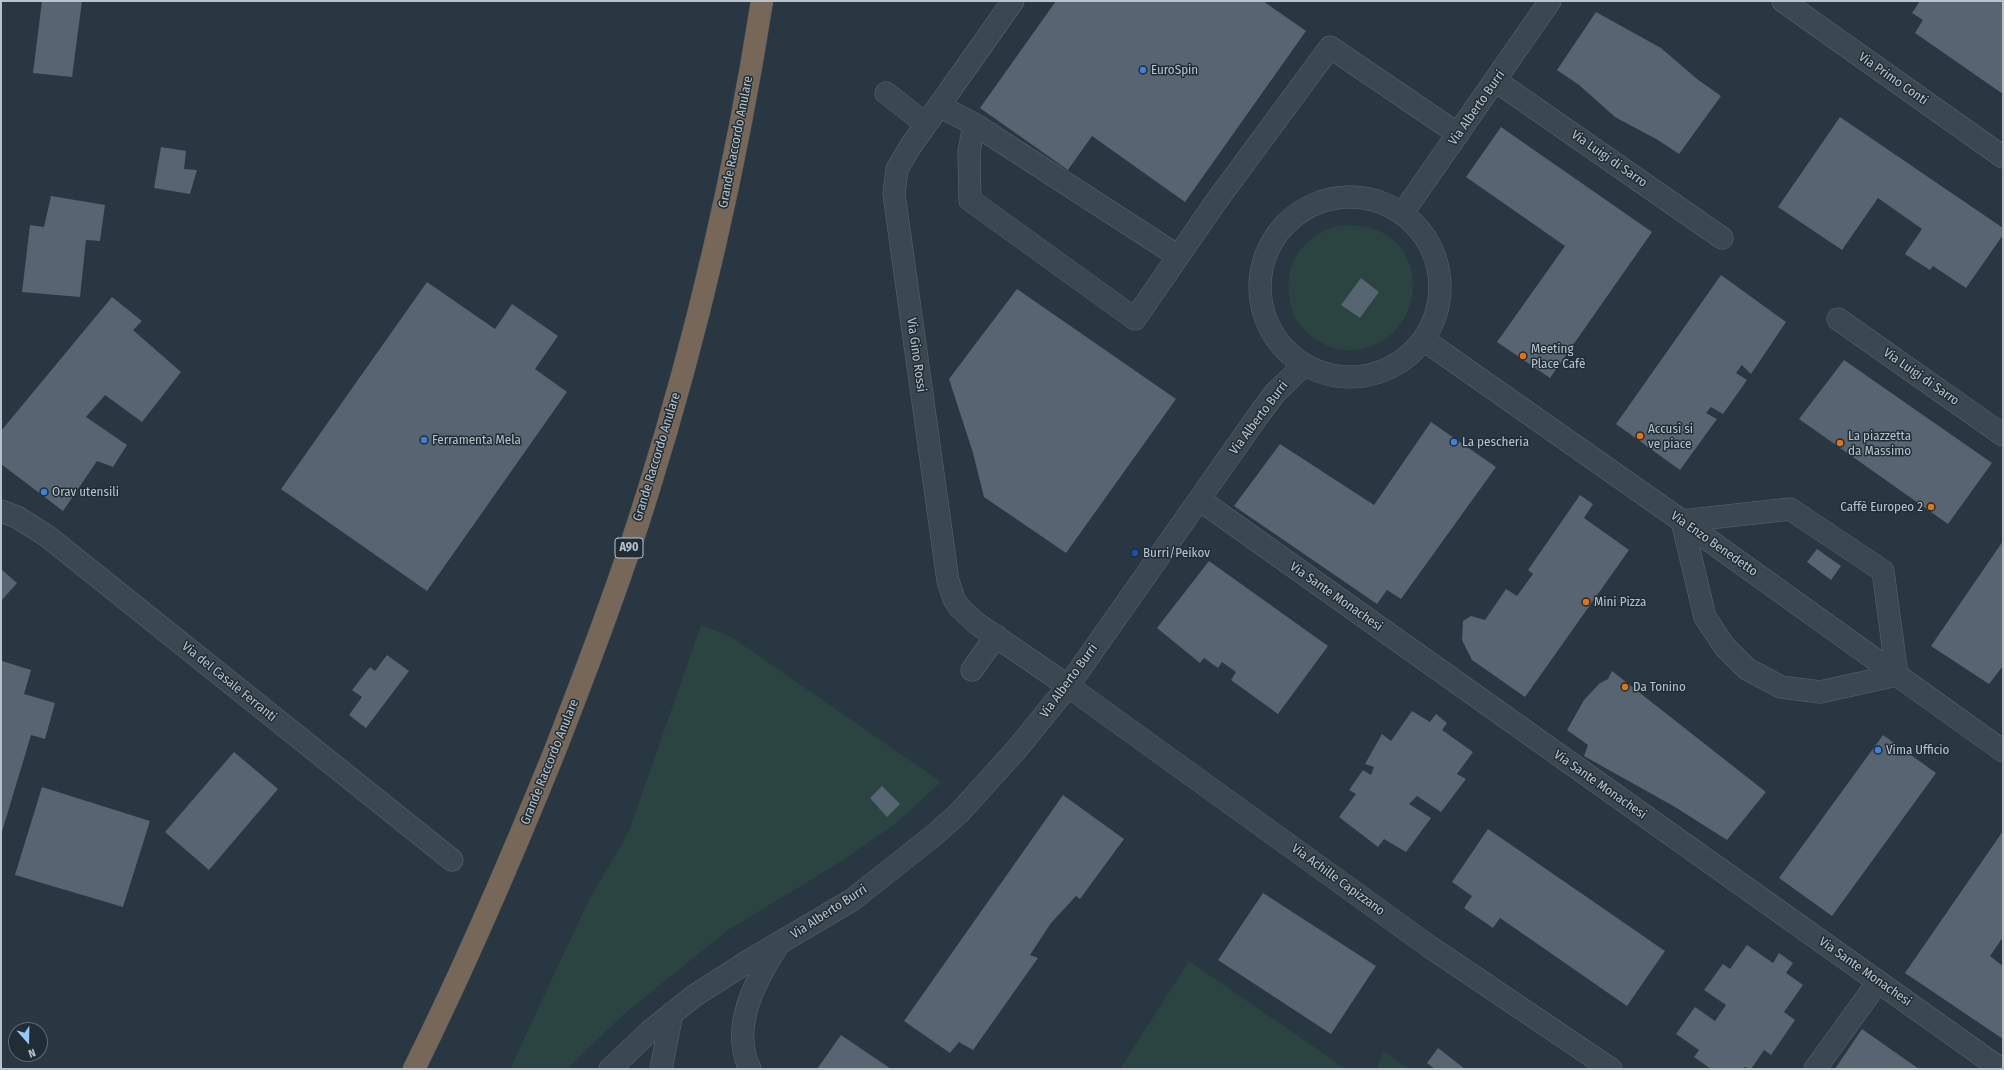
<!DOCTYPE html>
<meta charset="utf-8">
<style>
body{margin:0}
#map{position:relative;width:2004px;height:1070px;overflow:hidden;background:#283741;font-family:"Fira Sans Condensed",sans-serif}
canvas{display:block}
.frame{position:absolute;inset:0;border:2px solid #b9c3cb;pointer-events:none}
.north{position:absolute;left:8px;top:1022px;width:40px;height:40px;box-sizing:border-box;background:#212d36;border:1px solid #5e6972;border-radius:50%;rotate:160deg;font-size:11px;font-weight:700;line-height:16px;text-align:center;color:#b9c3cb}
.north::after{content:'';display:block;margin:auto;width:14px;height:18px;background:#95c8f4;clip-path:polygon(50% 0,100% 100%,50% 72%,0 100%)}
</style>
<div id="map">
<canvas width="2004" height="1070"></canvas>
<div class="frame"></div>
<div class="north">N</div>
</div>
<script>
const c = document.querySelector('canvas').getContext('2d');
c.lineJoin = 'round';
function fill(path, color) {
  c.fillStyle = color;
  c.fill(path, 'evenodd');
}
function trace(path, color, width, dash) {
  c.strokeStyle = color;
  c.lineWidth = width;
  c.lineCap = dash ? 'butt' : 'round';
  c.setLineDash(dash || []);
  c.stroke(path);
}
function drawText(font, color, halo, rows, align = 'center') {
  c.font = font + ' "Fira Sans Condensed",sans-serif';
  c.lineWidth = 3;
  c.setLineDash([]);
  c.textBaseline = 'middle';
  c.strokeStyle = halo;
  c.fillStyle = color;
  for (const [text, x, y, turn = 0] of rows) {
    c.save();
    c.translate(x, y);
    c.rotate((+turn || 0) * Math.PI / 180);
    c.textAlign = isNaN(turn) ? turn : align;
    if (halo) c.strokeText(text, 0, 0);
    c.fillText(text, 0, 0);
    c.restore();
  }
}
const green = new Path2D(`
 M 1344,225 C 1358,226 1370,226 1383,233 C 1433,261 1417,338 1362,349 C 1350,351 1336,351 1324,344 C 1312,337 1300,329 1294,315 C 1281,282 1290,248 1324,231 C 1330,227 1338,226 1344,225 ZM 1362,279 L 1379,292 L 1360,318 L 1341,305 Z
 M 701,625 L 730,636 L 941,782 L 895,824 L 837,864 L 728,930 L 624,1014 L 567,1069 L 510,1069 L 586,906 L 629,831 Z
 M 1189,961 L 1346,1069 L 1120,1069 Z
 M 1384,1052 L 1409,1069 L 1376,1069 Z`);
const building = new Path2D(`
 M 42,1 L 82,1 L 72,77 L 33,73 Z
 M 1056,1 L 1263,1 L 1306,31 L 1185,202 L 1092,136 L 1068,170 L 980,108 Z
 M 1920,1 L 2003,1 L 2003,94 L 1915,33 L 1923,20 L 1912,13 Z
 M 1596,12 L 1661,48 L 1697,79 L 1721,96 L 1679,154 L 1658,140 L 1615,117 L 1579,85 L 1557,70 Z
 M 1840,117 L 2003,228 L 2003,235 L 1966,288 L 1933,266 L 1930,270 L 1905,254 L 1922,229 L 1878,198 L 1842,250 L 1778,207 Z
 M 1501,127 L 1652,232 L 1550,378 L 1497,342 L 1565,246 L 1466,177 Z
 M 161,147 L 186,151 L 184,169 L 197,170 L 190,194 L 154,188 Z
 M 51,196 L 105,205 L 100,241 L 86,240 L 80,297 L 22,292 L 30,225 L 44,227 Z
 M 1721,275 L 1786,322 L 1751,374 L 1742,365 L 1736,373 L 1747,380 L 1723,414 L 1711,407 L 1706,413 L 1717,419 L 1680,470 L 1616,424 Z
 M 1361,278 L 1379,292 L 1360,318 L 1341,305 Z
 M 427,282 L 495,329 L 512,304 L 558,336 L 535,369 L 567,392 L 427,591 L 281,489 Z
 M 1017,289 L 1176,399 L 1066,553 L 984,497 L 973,453 L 949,379 Z
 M 112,297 L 142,321 L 133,330 L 181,372 L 142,422 L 105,395 L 86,417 L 127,445 L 113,467 L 97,461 L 63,511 L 1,464 L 1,431 Z
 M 1844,360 L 1992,463 L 1948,524 L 1799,419 Z
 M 1431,422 L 1496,467 L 1401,599 L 1387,590 L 1377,604 L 1234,506 L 1280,444 L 1374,505 Z
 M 1580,495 L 1593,504 L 1584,518 L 1629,550 L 1525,697 L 1472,660 L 1462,640 L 1463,621 L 1471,616 L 1485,620 L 1506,589 L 1517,596 L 1533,574 L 1528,570 Z
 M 2003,541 L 2003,666 L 1989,684 L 1931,646 Z
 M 1817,549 L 1841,566 L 1831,580 L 1807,562 Z
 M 1209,561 L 1328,646 L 1278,714 L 1231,680 L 1236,672 L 1222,662 L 1218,668 L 1204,658 L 1200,663 L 1157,628 Z
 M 1,569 L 17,583 L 1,601 Z
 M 387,655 L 409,671 L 366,728 L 349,715 L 362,697 L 352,690 L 370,667 L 375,671 Z
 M 2,661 L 31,670 L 24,694 L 55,703 L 45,739 L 31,735 L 1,835 Z
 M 1612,671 L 1766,792 L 1727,840 L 1675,807 L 1584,756 L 1588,745 L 1567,730 L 1584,700 L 1600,683 L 1608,679 Z
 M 1412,711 L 1430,722 L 1436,714 L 1447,723 L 1442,730 L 1473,752 L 1457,774 L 1466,779 L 1441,812 L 1417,796 L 1409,804 L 1431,818 L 1406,852 L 1384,839 L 1378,847 L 1339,817 L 1356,794 L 1349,790 L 1363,770 L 1371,775 L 1374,767 L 1365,764 L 1382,734 L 1391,741 Z
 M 1883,735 L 1936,773 L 1832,916 L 1779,878 Z
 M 234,752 L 278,789 L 209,870 L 165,832 Z
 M 882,786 L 900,804 L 887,817 L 870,798 Z
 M 42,787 L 150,821 L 123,907 L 15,875 Z
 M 1063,795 L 1124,839 L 1080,899 L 1076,896 L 1051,923 L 1030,955 L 1038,958 L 973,1050 L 959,1042 L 950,1053 L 904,1021 Z
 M 1488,829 L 1665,951 L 1627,1006 L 1500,918 L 1493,928 L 1464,908 L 1472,896 L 1452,882 Z
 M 2003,831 L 2003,937 L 1990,956 L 2003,966 L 2003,1039 L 1905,973 Z
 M 1263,893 L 1376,966 L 1331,1034 L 1218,960 Z
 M 1747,945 L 1773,963 L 1779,953 L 1793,963 L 1786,973 L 1803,985 L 1784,1012 L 1795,1020 L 1771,1055 L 1764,1050 L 1751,1069 L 1745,1067 L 1743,1069 L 1711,1069 L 1694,1057 L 1699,1050 L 1676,1034 L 1695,1007 L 1715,1021 L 1726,1005 L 1704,990 L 1723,964 L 1730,969 Z
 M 1862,1029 L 1919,1069 L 1835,1069 Z
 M 841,1035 L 891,1069 L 817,1069 Z
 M 1438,1048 L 1465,1069 L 1435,1069 L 1427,1063 Z`);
const minor = new Path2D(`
 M 1013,1 L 910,147 L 897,169 L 894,194 L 948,581 L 954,599 L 959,607 L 976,623 L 1068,686 L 1430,947 L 1611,1069
 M 1783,1 L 2003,157
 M 1496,81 L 1722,238
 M 886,93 L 926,124
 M 939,106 L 974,124 L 969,152 L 970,200 L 1135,319 L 1215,203 L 1330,47 L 1458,134
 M 974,124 L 1178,256
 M1260 287a90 90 0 1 1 180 0a90 90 0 1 1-180 0Z
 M 1402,214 L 1550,1
 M 1838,319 L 2003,435
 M 1424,340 L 1682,521 L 2003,751
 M 1200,500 L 2001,1069
 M 1790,509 L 1883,571 L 1897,675 L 1820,692 L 1781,687 L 1747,669 L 1724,646 L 1705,617 L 1682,521 Z
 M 1,511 L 17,517 L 47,536 L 452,860
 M 972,670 L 996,636
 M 610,1069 L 649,1032 L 694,996 L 747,962 L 852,900 L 933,836 L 959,813 L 1017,749 L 1068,686 L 1260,413 L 1275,393 L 1304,365
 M 661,1069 L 672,1013
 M 750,1069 C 730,1028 755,981 777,947
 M 1815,1069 L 1878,982`);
const highway = new Path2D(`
 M 414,1069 C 466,964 512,857 556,748 C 589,663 621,579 648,492 C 698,332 736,167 762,1`);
const markers = [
 [1143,70,4,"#3f7fe0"],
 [1523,356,4,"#e8710a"],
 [1640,436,4,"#e8710a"],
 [424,440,4,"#3f7fe0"],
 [1454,442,4,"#3f7fe0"],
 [1840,443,4,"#e8710a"],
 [44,492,4,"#3f7fe0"],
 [1931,507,4,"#e8710a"],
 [1135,553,4,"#1a4fb4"],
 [1586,602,4,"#e8710a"],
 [1625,687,4,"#e8710a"],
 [1878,750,4,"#3f7fe0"]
];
const shields = [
 [629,548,28]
];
const shieldNames = [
 ["A90",629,548]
];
const poiNames = [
 ["EuroSpin",1151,70],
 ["Meeting",1531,349],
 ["Place Cafè",1531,364],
 ["Accusì si",1648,429],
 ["ve piace",1648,444],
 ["La piazzetta",1848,436],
 ["da Massimo",1848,451],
 ["Ferramenta Mela",432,440],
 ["La pescheria",1462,442],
 ["Orav utensili",52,492],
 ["Caffè Europeo 2",1923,507,"right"],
 ["Burri/Peikov",1143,553],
 ["Mini Pizza",1594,602],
 ["Da Tonino",1633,687],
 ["Vima Ufficio",1886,750]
];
const streetNames = [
 ["Via Primo Conti",1893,79,35],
 ["Via Alberto Burri",1477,108,-55],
 ["Grande Raccordo Anulare",736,142,-79],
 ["Via Luigi di Sarro",1609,159,35],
 ["Via Gino Rossi",916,355,82],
 ["Via Luigi di Sarro",1921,377,35],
 ["Via Alberto Burri",1259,418,-53],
 ["Grande Raccordo Anulare",657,457,-73],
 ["Via Enzo Benedetto",1714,544,35],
 ["Via Sante Monachesi",1336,597,35],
 ["Via Alberto Burri",1069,681,-54],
 ["Via del Casale Ferranti",229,682,39],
 ["Grande Raccordo Anulare",550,762,-68],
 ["Via Sante Monachesi",1600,785,35],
 ["Via Achille Capizzano",1338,880,36],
 ["Via Alberto Burri",829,912,-33],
 ["Via Sante Monachesi",1865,972,35]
];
fill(green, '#2b4442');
fill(building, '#566571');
trace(minor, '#5a666e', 23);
trace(highway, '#47535b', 23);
trace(minor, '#3c4851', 22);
trace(highway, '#776759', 22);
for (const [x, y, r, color] of markers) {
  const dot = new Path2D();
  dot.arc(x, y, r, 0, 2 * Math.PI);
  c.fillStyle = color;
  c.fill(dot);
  trace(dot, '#212d36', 1.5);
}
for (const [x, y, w] of shields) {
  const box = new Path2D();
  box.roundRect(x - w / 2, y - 10, w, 20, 3);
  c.fillStyle = '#212d36';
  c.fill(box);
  trace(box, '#b9c3cb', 1);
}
drawText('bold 12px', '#b9c3cb', null, shieldNames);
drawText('13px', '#b9c3cb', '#212d36', poiNames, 'left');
drawText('13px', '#b9c3cb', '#212d36', streetNames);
</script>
